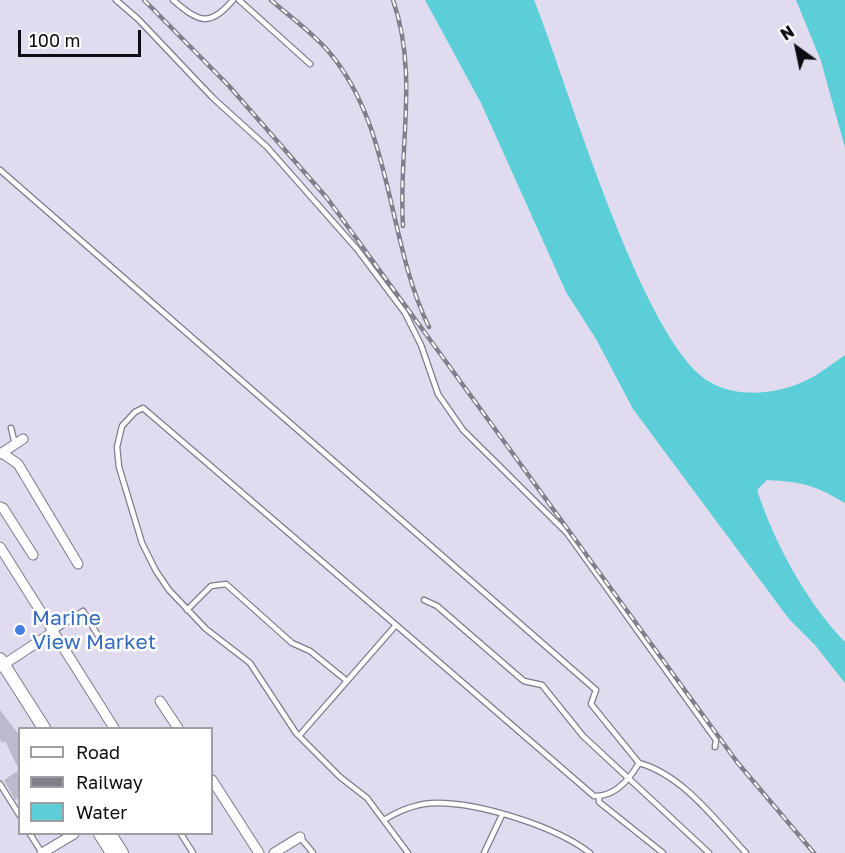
<!DOCTYPE html>
<style>
body{margin:0}
#map{position:relative;width:845px;height:853px;overflow:hidden;background:#e1dbf0;font-family:"Golos Text",sans-serif}
canvas{display:block}
.legend{position:absolute;left:18px;top:727px;width:195px;height:108px;box-sizing:border-box;background:#fff;border:2px solid #9f9ea1;margin:0;padding:8px 10px;list-style:none;font-size:18px;color:#0e0c13}
.legend li{display:flex;align-items:center;gap:12px;height:30px}
.legend b{width:30px;border:2px solid #9f9ea1}
.north{position:absolute;left:767px;top:18px;width:60px;height:60px;-webkit-text-stroke:4px #fff;paint-order:stroke;rotate:327deg;font-size:16px;font-weight:700;line-height:24px;text-align:center;color:#0e0c13}
.north::after{content:'';display:block;margin:auto;width:21px;height:27px;background:#0e0c13;clip-path:polygon(50% 0,100% 100%,50% 72%,0 100%)}
.scale{position:absolute;left:18px;top:30px;width:123px;height:27px;box-sizing:border-box;border:3px solid #0e0c13;border-top:0;padding-left:8px;font-size:18px;line-height:21px;white-space:nowrap;color:#0e0c13;-webkit-text-stroke:4px #fff;paint-order:stroke}
</style>
<div id="map">
<canvas width="845" height="853"></canvas>
<ul class="legend">
<li><b style="height:8px;background:#fff"></b>Road</li>
<li><b style="height:8px;background:#827e8c"></b>Railway</li>
<li><b style="height:16px;background:#5bced8"></b>Water</li>
</ul>
<div class="north">N</div>
<div class="scale">100 m</div>
</div>
<script>
const c = document.querySelector('canvas').getContext('2d');
c.lineJoin = 'round';
function fill(path, color) {
  c.fillStyle = color;
  c.fill(path, 'evenodd');
}
function trace(path, color, width, dash) {
  c.strokeStyle = color;
  c.lineWidth = width;
  c.lineCap = dash ? 'butt' : 'round';
  c.setLineDash(dash || []);
  c.stroke(path);
}
function drawText(font, color, halo, rows, align = 'center') {
  c.font = font + ' "Golos Text",sans-serif';
  c.lineWidth = 5;
  c.setLineDash([]);
  c.textBaseline = 'middle';
  c.strokeStyle = halo;
  c.fillStyle = color;
  for (const [text, x, y, turn = 0] of rows) {
    c.save();
    c.translate(x, y);
    c.rotate((+turn || 0) * Math.PI / 180);
    c.textAlign = isNaN(turn) ? turn : align;
    if (halo) c.strokeText(text, 0, 0);
    c.fillText(text, 0, 0);
    c.restore();
  }
}
const water = new Path2D(`
 M 425,0 L 534,0 C 567,81 642,343 710,382 C 738,399 779,394 807,380 C 820,374 833,363 845,355 L 845,503 C 814,485 803,482 767,480 L 757,490 C 774,542 806,602 845,642 L 845,683 L 815,645 L 789,619 L 633,409 L 596,339 L 566,292 L 481,103 Z
 M 796,0 L 845,0 L 845,148 L 821,61 Z`);
const building = new Path2D(`
 M 0,710 L 20,736 L 20,797 L 15,800 L 4,780 L 19,770 L 5,741 L 2,743 L 0,739 Z`);
const lane = new Path2D(`
 M 116,0 L 138,19 L 213,98 L 267,147 L 357,249 L 405,313 L 421,345 L 438,394 L 463,430 L 567,533 L 716,740 L 715,747
 M 173,0 C 199,22 209,28 233,0
 M 239,0 L 310,64
 M 0,170 L 596,690 L 591,704 L 639,763 C 629,780 615,797 594,796 L 396,625 L 299,736
 M 11,428 L 15,444
 M 424,600 L 437,606 L 518,676 L 524,681 L 542,685 L 583,736 L 709,853
 M 187,610 L 211,586 L 226,584 L 292,643 L 310,651 L 347,681
 M 396,625 L 143,408 L 135,412 L 122,426 L 117,447 L 119,467 L 142,543 L 156,571 L 169,590 L 206,629 L 250,663 L 296,733 L 340,777 L 367,798 L 408,853
 M 53,632 L 83,611 L 102,642
 M 639,763 C 683,775 716,821 746,853
 M 0,784 L 20,816
 M 599,796 L 599,802 L 663,853
 M 384,820 C 400,810 418,803 437,803 C 480,803 555,826 590,853
 M 30,834 L 42,853
 M 181,834 L 193,853
 M 300,837 L 313,853
 M 484,853 L 502,815`);
const street = new Path2D(`
 M 2,453 L 18,464 L 78,564
 M 0,454 L 23,439
 M 0,507 L 3,508 L 33,555
 M 0,547 L 114,728
 M 0,667 L 53,632
 M 160,701 L 178,728
 M 212,780 L 259,853
 M 42,853 L 74,834
 M 274,853 L 300,837`);
const secondary = new Path2D(`
 M 0,659 L 44,728
 M 100,834 L 112,853
 M 110,834 L 122,853`);
const rail = new Path2D(`
 M 144,0 L 229,86 L 327,198 L 737,762 L 814,853
 M 271,0 C 290,17 313,33 329,52 C 393,127 387,242 429,327
 M 393,0 C 419,75 398,149 403,226`);
const markers = [
 [20,630,6,"#3f7fe0"]
];
const shopNames = [
 ["Marine",32,618],
 ["View Market",32,642]
];
fill(water, '#5bced8');
fill(building, '#beb8cc');
trace(lane, '#7f798c', 7);
trace(street, '#7f798c', 11);
trace(secondary, '#7f798c', 14);
trace(lane, '#fff', 4.5);
trace(street, '#fff', 9);
trace(secondary, '#fff', 12);
trace(rail, '#827e8c', 4.5);
trace(rail, '#fff', 2, [7]);
for (const [x, y, r, color] of markers) {
  const dot = new Path2D();
  dot.arc(x, y, r, 0, 2 * Math.PI);
  c.fillStyle = color;
  c.fill(dot);
  trace(dot, '#fff', 2);
}
drawText('21px', '#366cbe', '#fff', shopNames, 'left');
</script>
